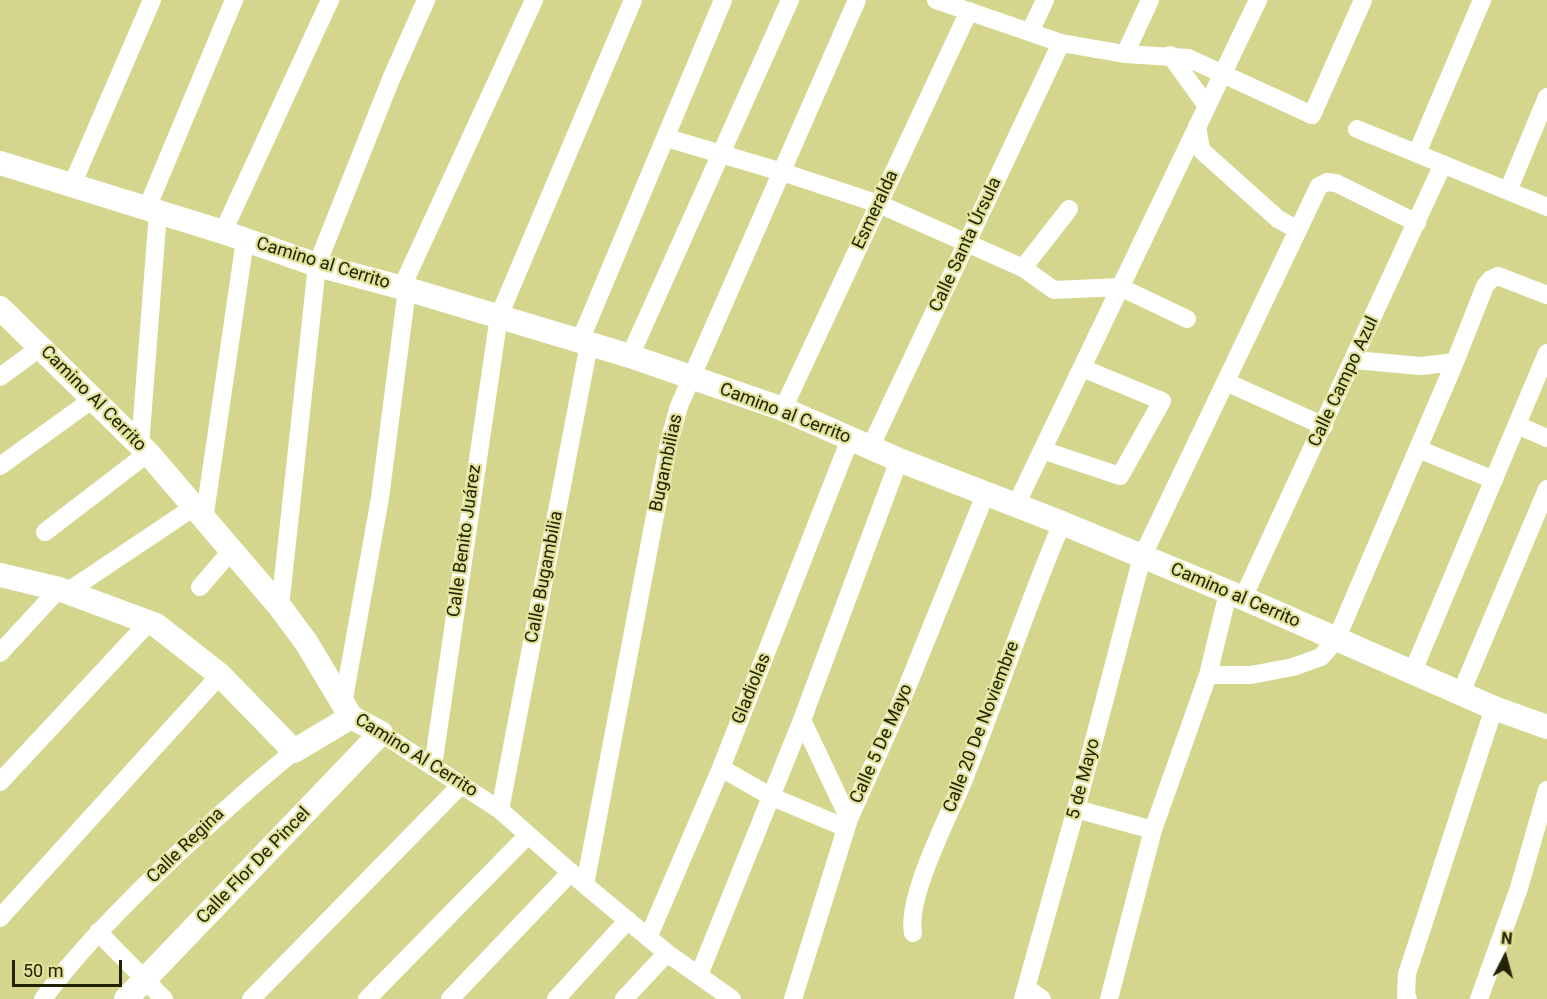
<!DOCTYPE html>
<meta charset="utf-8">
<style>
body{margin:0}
#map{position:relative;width:1547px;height:999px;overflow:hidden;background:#d4d68e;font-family:Roboto,sans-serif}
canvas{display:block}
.north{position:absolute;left:1475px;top:927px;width:60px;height:60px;-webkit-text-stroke:4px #e1e39a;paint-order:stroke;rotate:6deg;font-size:16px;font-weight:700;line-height:24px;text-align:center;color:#222204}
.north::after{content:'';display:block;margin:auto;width:21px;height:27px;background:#222204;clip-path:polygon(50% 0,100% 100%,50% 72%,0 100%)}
.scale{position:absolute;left:12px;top:960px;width:110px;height:27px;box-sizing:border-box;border:3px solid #222204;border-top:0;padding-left:8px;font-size:18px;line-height:21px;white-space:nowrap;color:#222204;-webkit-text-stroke:4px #e1e39a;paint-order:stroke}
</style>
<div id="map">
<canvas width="1547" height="999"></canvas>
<div class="north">N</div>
<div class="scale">50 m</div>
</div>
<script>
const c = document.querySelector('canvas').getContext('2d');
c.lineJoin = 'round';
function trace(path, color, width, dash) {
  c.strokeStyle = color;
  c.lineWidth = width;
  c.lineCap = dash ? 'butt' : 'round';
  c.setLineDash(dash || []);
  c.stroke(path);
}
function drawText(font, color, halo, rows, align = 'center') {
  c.font = font + ' Roboto,sans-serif';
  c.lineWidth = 4.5;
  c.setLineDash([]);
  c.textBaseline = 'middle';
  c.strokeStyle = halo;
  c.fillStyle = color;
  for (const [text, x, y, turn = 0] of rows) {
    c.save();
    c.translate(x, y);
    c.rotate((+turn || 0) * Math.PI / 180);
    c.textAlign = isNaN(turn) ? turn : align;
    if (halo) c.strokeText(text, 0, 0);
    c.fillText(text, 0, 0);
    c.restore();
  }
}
const minor = new Path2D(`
 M 936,0 L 1061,43 L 1125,54 L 1188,58 L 1312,115 L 1363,0
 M 1030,32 L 1045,0
 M 1125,54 L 1150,0
 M 1170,55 L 1207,106
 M 1197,126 L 1201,150 L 1278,219 L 1298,230
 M 1357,129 L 1547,207
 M 667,138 L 782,172 L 879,204 L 1023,268 L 1054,290 L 1120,287 L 1187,319
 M 1417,153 L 1482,0
 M 72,185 L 152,0
 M 1508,191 L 1547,97
 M 147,208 L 234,0
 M 223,232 L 330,0
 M 1023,268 L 1069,209
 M 402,287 L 534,0
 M 580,341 L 723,0
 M 630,356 L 790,0
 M 1354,360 L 1421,366 L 1455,362
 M 0,377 L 41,347
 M 1226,382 L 1324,426
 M 783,409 L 969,11
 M 1517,425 L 1547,438
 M 140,446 L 158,212
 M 870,448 L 1061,43
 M 1418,449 L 1494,480
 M 1042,450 L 1120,476 L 1162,401 L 1082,368
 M 0,466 L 93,399
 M 1016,505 L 1258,0
 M 204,520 L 245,240
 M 45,532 L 148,453
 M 200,587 L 231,551
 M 67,592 L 194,507
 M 1243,598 L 1443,164
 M 280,607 L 317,265 L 391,79 L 426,0
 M 0,653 L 59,589
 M 1413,671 L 1547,353
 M 1208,675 L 1251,675 L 1293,667 L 1321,657 L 1336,640 L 1455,362 L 1485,286 L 1491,279 L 1498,276 L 1547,295
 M 1461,693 L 1547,489
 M 343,704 L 380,498 L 407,289
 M 802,720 L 849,819
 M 381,733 L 500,810 L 585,885 L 667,953 L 732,999
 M 433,766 L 499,316 L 633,0
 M 721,768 L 770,796 L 846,828
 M 0,782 L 149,622
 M 1076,809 L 1153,830
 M 500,810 L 589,344
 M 585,885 L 669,442 L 679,406 L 857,0
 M 0,918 L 220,675
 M 98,932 L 164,999
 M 913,933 C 906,897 949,816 964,779 C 998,694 1026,607 1062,523
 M 648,938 L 721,768 L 850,439
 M 699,975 L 802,720 L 899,460
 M 1027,988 L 1042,999
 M 43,999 C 73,958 108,922 144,886 C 192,839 242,794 294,751
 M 251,999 L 462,784
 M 367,999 L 528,835
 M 450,999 L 571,872
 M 556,999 L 628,920
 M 624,999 L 667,953
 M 793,999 L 849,819 L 899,707 L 985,495
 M 1023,999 L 1076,809 L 1142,557 L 1319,186 L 1327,182 L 1336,183 L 1417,223
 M 1109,999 L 1153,830 L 1208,675 L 1228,593
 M 1408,999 L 1406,996 L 1407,974 L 1494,708
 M 1479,999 L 1519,888 L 1547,790`);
const major = new Path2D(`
 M 0,163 L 223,232 L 317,265 L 407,289 L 630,356 L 783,409 L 899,460 L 1062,523 L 1243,598 L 1494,708 L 1547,727
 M 0,308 L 148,453 L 280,607 L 306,642 L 351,717 L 381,733 L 126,999
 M 0,575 L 59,589 L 156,625 L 220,675 L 294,751 L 351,717`);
const streetNames = [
 ["Esmeralda",876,210,-65],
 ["Calle Santa Úrsula",966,245,-65],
 ["Camino al Cerrito",323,264,17],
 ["Calle Campo Azul",1344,382,-65],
 ["Camino Al Cerrito",93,399,45],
 ["Camino al Cerrito",785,414,21],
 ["Bugambilias",667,463,-78],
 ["Calle Benito Juárez",465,541,-82],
 ["Calle Bugambilia",545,577,-79],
 ["Camino al Cerrito",1235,596,23],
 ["Gladiolas",752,689,-68],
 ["Calle 20 De Noviembre",982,727,-69],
 ["Calle 5 De Mayo",882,744,-66],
 ["Camino Al Cerrito",416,756,32],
 ["5 de Mayo",1084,779,-75],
 ["Calle Regina",186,846,-44],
 ["Calle Flor De Pincel",254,866,-46]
];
trace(minor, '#fff', 18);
trace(major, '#fff', 24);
drawText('18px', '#222204', '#e1e39a', streetNames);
</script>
